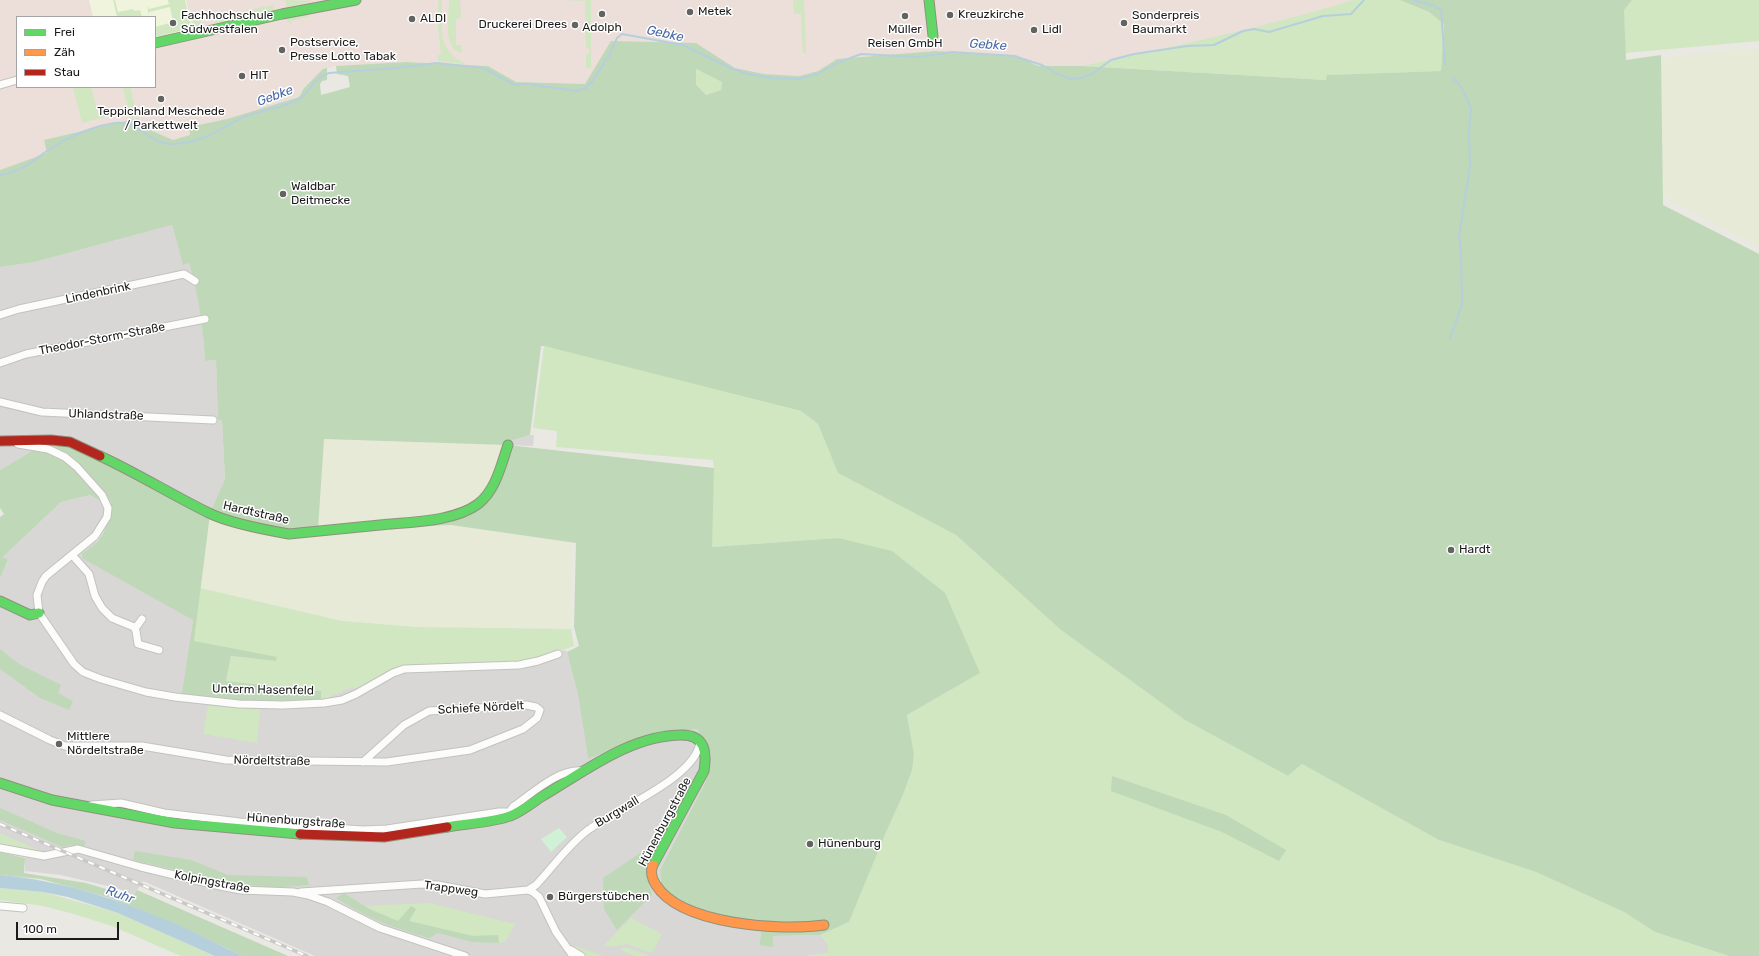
<!DOCTYPE html>
<meta charset="utf-8">
<style>
body{margin:0}
#map{position:relative;width:1759px;height:956px;overflow:hidden;background:#e9e8e3;font-family:Rubik,sans-serif}
canvas{display:block}
.legend{position:absolute;left:16px;top:16px;width:140px;height:72px;box-sizing:border-box;background:#fff;border:1px solid #a4a4a4;margin:0;padding:5px 7px;list-style:none;font-size:12px;color:#1b1b1b}
.legend li{display:flex;align-items:center;gap:8px;height:20px}
.legend b{width:20px;border:1px solid #a4a4a4}
.scale{position:absolute;left:16px;top:922px;width:103px;height:18px;box-sizing:border-box;border:2px solid #1b1b1b;border-top:0;padding-left:5px;font-size:12px;line-height:14px;white-space:nowrap;color:#1b1b1b;-webkit-text-stroke:3px #fff;paint-order:stroke}
</style>
<div id="map">
<canvas width="1759" height="956"></canvas>
<ul class="legend">
<li><b style="height:5px;background:#63d668"></b>Frei</li>
<li><b style="height:5px;background:#ff974d"></b>Zäh</li>
<li><b style="height:5px;background:#b3261e"></b>Stau</li>
</ul>
<div class="scale">100 m</div>
</div>
<script>
const c = document.querySelector('canvas').getContext('2d');
c.lineJoin = 'round';
function fill(path, color) {
  c.fillStyle = color;
  c.fill(path, 'evenodd');
}
function trace(path, color, width, dash) {
  c.strokeStyle = color;
  c.lineWidth = width;
  c.lineCap = dash ? 'butt' : 'round';
  c.setLineDash(dash || []);
  c.stroke(path);
}
function drawText(font, color, halo, rows, align = 'center') {
  c.font = font + ' Rubik,sans-serif';
  c.lineWidth = 3;
  c.setLineDash([]);
  c.textBaseline = 'middle';
  c.strokeStyle = halo;
  c.fillStyle = color;
  for (const [text, x, y, turn = 0] of rows) {
    c.save();
    c.translate(x, y);
    c.rotate((+turn || 0) * Math.PI / 180);
    c.textAlign = isNaN(turn) ? turn : align;
    if (halo) c.strokeText(text, 0, 0);
    c.fillText(text, 0, 0);
    c.restore();
  }
}
const residential = new Path2D(`
 M 172,225 L 183,264 L 189,263 L 195,282 L 202,319 L 205,361 L 216,360 L 218,420 L 222,420 L 225,479 L 210,514 L 45,443 L 0,470 L 0,267 L 35,262 Z
 M 530,435 L 534,435 L 533,446 L 508,445 L 507,442 Z
 M 90,495 L 104,503 L 111,501 L 110,521 L 92,548 L 82,553 L 193,620 L 183,694 L 321,700 L 352,687 L 359,689 L 397,667 L 527,662 L 565,650 L 567,652 L 578,695 L 588,759 L 648,735 L 697,729 L 711,753 L 705,783 L 660,870 L 660,889 L 763,923 L 759,945 L 773,936 L 820,935 L 828,943 L 828,953 L 807,956 L 315,956 L 143,881 L 134,895 L 120,889 L 61,875 L 25,871 L 25,857 L 0,852 L 0,579 L 8,561 L 3,557 L 61,502 Z`);
const commercial = new Path2D(`
 M 0,0 L 1353,0 L 1301,16 L 1243,31 L 1082,66 L 1038,66 L 1016,55 L 935,51 L 837,59 L 818,71 L 799,76 L 764,74 L 735,68 L 696,43 L 585,84 L 516,82 L 488,66 L 406,62 L 336,66 L 323,69 L 303,88 L 299,97 L 227,119 L 189,127 L 190,135 L 173,140 L 141,126 L 138,118 L 44,140 L 48,153 L 0,170 ZM 17,17 L 155,17 L 155,87 L 17,87 Z`);
const education = new Path2D(`
 M 89,0 L 186,0 L 193,29 L 155,38 L 155,17 L 93,17 Z`);
const farmland = new Path2D(`
 M 1739,49 L 1759,49 L 1759,247 L 1663,197 L 1661,58 Z
 M 324,439 L 507,445 L 485,492 L 464,507 L 451,525 L 572,543 L 571,629 L 416,627 L 342,621 L 200,588 L 210,514 L 318,529 Z`);
const grass = new Path2D(`
 M 113,0 L 115,0 L 118,12 L 133,9 L 134,11 L 140,10 L 142,17 L 117,17 Z
 M 168,0 L 185,0 L 192,28 L 155,37 L 155,27 L 173,22 L 170,7 L 149,12 L 149,16 L 147,5 L 149,9 L 169,4 Z
 M 285,0 L 313,1 L 287,7 Z
 M 439,0 L 442,0 C 443,30 435,49 466,64 L 438,61 L 438,55 L 441,55 C 440,36 435,18 439,0 Z
 M 449,0 L 460,0 L 461,18 L 456,19 L 456,45 L 461,45 L 462,53 C 442,49 449,15 449,0 Z
 M 564,0 L 591,0 L 591,68 L 586,68 L 586,54 L 589,54 L 589,48 L 586,48 L 585,1 Z
 M 793,0 L 804,0 L 806,53 L 803,53 L 801,14 L 794,14 Z
 M 1353,0 L 1400,0 L 1429,12 L 1444,24 L 1441,71 L 1328,75 L 1327,80 L 1082,66 C 1173,46 1264,28 1353,0 Z
 M 1632,0 L 1759,0 L 1759,41 L 1625,53 L 1624,10 Z
 M 273,5 L 274,10 L 216,23 L 213,18 Z
 M 307,14 L 310,16 L 291,21 L 292,26 L 286,19 Z
 M 197,18 L 201,24 L 198,28 L 194,28 L 192,19 Z
 M 696,69 L 722,82 L 721,90 L 706,95 L 696,83 Z
 M 73,87 L 91,87 L 98,113 L 109,111 L 111,115 L 82,123 Z
 M 123,87 L 130,87 L 137,116 L 130,118 Z
 M 544,346 L 801,411 L 818,424 L 838,473 L 956,535 L 1061,630 L 1185,720 L 1288,776 L 1302,764 L 1439,840 L 1536,872 L 1624,912 L 1655,932 L 1729,956 L 807,956 L 828,953 L 828,943 L 820,935 L 849,922 L 887,830 L 902,797 L 914,754 L 907,715 L 980,673 L 839,538 L 711,547 L 714,468 L 713,460 L 556,447 L 557,431 L 533,428 Z
 M 200,588 L 342,621 L 416,627 L 571,629 L 574,646 L 527,662 L 397,667 L 359,689 L 352,687 L 321,700 L 321,691 L 226,681 L 231,656 L 276,661 L 194,641 Z
 M 208,706 L 260,709 L 257,743 L 203,734 Z
 M 0,833 L 40,851 L 0,845 Z
 M 0,888 L 43,892 L 118,913 L 215,956 L 181,956 L 112,926 L 74,914 L 43,906 L 0,900 Z
 M 430,903 L 515,924 L 506,941 L 499,943 L 498,935 L 473,936 L 408,921 L 398,921 L 364,906 Z
 M 631,918 L 662,934 L 652,953 L 627,944 L 611,947 L 604,945 Z
 M 575,946 L 604,956 L 586,956 L 574,950 Z
 M 624,948 L 629,948 L 650,956 L 635,956 L 620,950 Z`);
const forest = new Path2D(`
 M 1400,0 L 1632,0 L 1624,10 L 1626,60 L 1661,55 L 1663,205 L 1759,254 L 1759,956 L 1729,956 L 1655,932 L 1624,912 L 1536,872 L 1439,840 L 1302,764 L 1288,776 L 1185,720 L 1061,630 L 956,535 L 838,473 L 818,424 L 801,411 L 544,346 L 541,346 L 530,435 L 507,442 L 508,445 L 714,468 L 712,547 L 838,538 L 892,551 L 945,593 L 980,673 L 907,715 L 914,754 L 912,770 L 902,797 L 887,830 L 849,922 L 820,935 L 773,936 L 773,947 L 759,945 L 763,923 C 732,920 685,907 661,889 L 660,870 L 705,783 L 711,753 L 697,729 L 648,735 L 588,759 L 578,695 L 567,652 L 579,646 L 574,627 L 576,543 L 451,525 L 290,531 L 210,514 L 194,641 L 277,657 L 276,661 L 231,656 L 226,681 L 321,691 L 321,700 L 249,701 L 182,694 L 193,620 L 82,558 L 82,553 C 102,543 111,523 111,501 L 104,503 L 90,495 L 61,502 L 3,557 L 8,560 L 0,579 L 0,517 L 4,514 L 0,508 L 0,470 L 45,443 L 76,448 L 210,513 L 225,479 L 222,420 L 218,420 L 216,360 L 205,361 C 203,327 199,296 189,263 L 183,265 L 172,225 L 35,262 L 0,267 L 0,170 L 47,153 L 44,140 L 138,118 L 141,126 L 173,140 L 190,135 L 189,127 L 227,119 L 299,97 L 304,88 L 323,69 L 327,68 L 327,80 L 322,81 L 320,84 L 321,95 L 350,87 L 348,76 L 337,74 L 336,66 L 406,62 L 488,66 L 516,82 L 585,84 L 611,41 L 696,43 L 735,68 L 764,74 L 799,76 L 818,71 L 837,59 L 935,51 L 1016,55 L 1038,66 L 1082,66 L 1326,80 L 1327,75 L 1441,71 L 1444,24 L 1429,12 ZM 696,69 L 722,82 L 721,90 L 706,95 L 696,84 ZM 324,439 L 507,445 C 502,457 492,483 485,492 C 459,522 358,525 318,529 Z
 M 0,649 L 19,664 L 61,685 L 58,693 L 73,701 L 69,710 L 40,698 L 0,669 Z
 M 1112,776 L 1226,815 L 1286,850 L 1279,861 L 1222,832 L 1111,791 Z
 M 0,808 L 57,833 L 86,841 L 84,846 L 70,845 L 62,847 L 0,820 Z
 M 674,814 L 679,818 L 649,867 L 647,877 L 652,895 L 617,930 L 604,909 L 603,878 L 652,845 Z
 M 135,851 L 191,860 L 228,875 L 307,877 L 309,885 L 272,888 L 228,882 L 133,860 Z
 M 0,852 L 25,858 L 24,873 L 86,883 L 133,897 L 137,890 L 288,956 L 243,956 L 177,925 L 110,898 L 41,879 L 0,875 Z
 M 344,893 L 371,910 L 398,921 L 411,906 L 416,909 L 409,921 L 473,936 L 498,935 L 499,943 L 472,942 L 438,933 L 429,938 C 391,927 369,919 336,898 Z`);
const park = new Path2D(`
 M 559,828 L 567,837 L 551,852 L 541,839 Z`);
const water = new Path2D(`
 M 0,875 C 64,881 117,899 176,924 C 199,934 220,946 243,956 L 215,956 L 118,913 L 68,897 L 43,892 L 0,888 Z`);
const stream = new Path2D(`
 M 1413,0 L 1435,6 L 1441,10 L 1445,65
 M 0,175 C 27,170 32,160 53,147 C 70,136 94,126 115,123 C 137,120 151,144 170,144 C 178,144 190,142 197,140 C 215,135 229,123 246,116 C 263,110 282,108 298,100 C 310,93 314,77 329,73 L 396,68 L 437,63 L 483,68 L 515,85 L 528,84 L 576,91 L 586,88 L 593,80 L 610,54 L 617,38 L 622,34 L 683,45 L 733,69 L 748,74 L 772,78 L 798,79 L 818,74 L 835,64 L 861,54 L 919,57 L 952,52 L 1014,56 L 1042,65 L 1058,74 L 1071,79 L 1081,78 L 1092,74 L 1111,60 L 1134,54 L 1187,46 L 1214,45 L 1243,31 L 1254,29 L 1269,32 L 1323,16 L 1351,14 L 1364,0
 M 1450,339 L 1462,304 L 1461,252 L 1459,237 L 1470,165 L 1469,133 L 1471,108 L 1461,87 L 1453,78`);
const street = new Path2D(`
 M 0,85 L 17,80
 M 0,315 L 19,309 L 184,274 L 195,281
 M 0,363 L 26,354 L 205,319
 M 0,402 L 42,412 L 213,420
 M 18,444 L 48,449 L 65,457 L 77,467 L 102,495 L 108,508 L 107,517 L 95,536 L 46,576 L 42,582 L 37,595 L 39,613 L 74,664 L 83,672 L 101,679 L 146,692 L 175,697 L 239,704 L 283,705 L 324,703 L 342,700 L 356,694 L 393,673 L 404,669 L 519,665 L 538,661 L 558,654
 M 73,556 L 89,574 L 95,596 L 102,608 L 112,618 L 134,627 L 136,631 L 138,644 L 159,650
 M 134,627 L 137,626 L 142,619
 M 0,715 L 50,740 L 65,746 L 142,746 L 226,760 L 387,762 L 470,750 L 523,729 L 537,718 L 540,710 L 536,707 L 526,705 L 429,711 L 404,725 L 363,762
 M 91,805 L 121,803 L 164,813 L 240,822 L 363,830 L 387,829 L 499,812 L 506,812 L 510,816
 M 510,816 L 510,811 L 514,806 C 533,793 559,768 583,771
 M 0,848 L 44,856 L 78,849 L 141,867 L 220,886 L 241,890 L 293,892 L 308,895 L 328,902 L 380,928 L 465,956
 M 528,890 L 536,885 C 553,867 568,845 588,830 C 615,810 698,777 700,741
 M 301,892 L 422,884 L 438,885 L 485,894 L 528,890 L 533,892 L 539,897 L 556,932 L 573,956
 M 0,906 L 23,908
 M 571,950 L 581,956`);
const fast = new Path2D(`
 M 929,0 L 933,36
 M 155,43 L 282,14 L 356,0
 M 100,456 C 137,473 172,495 209,513 C 229,523 266,530 289,534 C 319,531 350,528 380,525 C 409,522 454,522 478,504 C 496,490 501,465 508,445
 M 0,601 L 30,615 L 39,613
 M 0,783 L 52,800 L 175,823 L 300,834
 M 447,827 C 464,824 495,822 510,816 C 521,812 532,803 541,797 C 584,772 630,735 682,735 C 705,735 707,752 704,771 L 653,865`);
const slow = new Path2D(`
 M 653,865 C 650,871 652,879 656,885 C 681,925 781,931 824,925`);
const jam = new Path2D(`
 M 0,441 L 51,440 L 70,442 L 100,456
 M 300,834 L 384,837 L 447,827`);
const rail = new Path2D(`
 M 0,824 L 307,956`);
const markers = [
 [690,12,4,"#636361"],
 [602,14,4,"#636361"],
 [950,15,4,"#636361"],
 [905,16,4,"#636361"],
 [412,19,4,"#636361"],
 [173,23,4,"#636361"],
 [1124,23,4,"#636361"],
 [575,25,4,"#636361"],
 [1034,30,4,"#636361"],
 [282,50,4,"#636361"],
 [242,76,4,"#636361"],
 [161,99,4,"#636361"],
 [283,194,4,"#636361"],
 [1451,550,4,"#636361"],
 [59,744,4,"#636361"],
 [810,844,4,"#636361"],
 [550,897,4,"#636361"]
];
const poiNames = [
 ["Metek",698,12],
 ["Kreuzkirche",958,15],
 ["Fachhochschule",181,16],
 ["Südwestfalen",181,30],
 ["Sonderpreis",1132,16],
 ["Baumarkt",1132,30],
 ["ALDI",420,19],
 ["Druckerei Drees",567,25,"right"],
 ["Adolph",602,28,"center"],
 ["Müller",905,30,"center"],
 ["Reisen GmbH",905,44,"center"],
 ["Lidl",1042,30],
 ["Postservice,",290,43],
 ["Presse Lotto Tabak",290,57],
 ["HIT",250,76],
 ["Teppichland Meschede",161,112,"center"],
 ["/ Parkettwelt",161,126,"center"],
 ["Waldbar",291,187],
 ["Deitmecke",291,201],
 ["Hardt",1459,550],
 ["Mittlere",67,737],
 ["Nördeltstraße",67,751],
 ["Hünenburg",818,844],
 ["Bürgerstübchen",558,897]
];
const streetNames = [
 ["Lindenbrink",98,293,-12],
 ["Theodor-Storm-Straße",102,339,-11],
 ["Uhlandstraße",106,415,2],
 ["Hardtstraße",256,513,13],
 ["Unterm Hasenfeld",263,690,1],
 ["Schiefe Nördelt",481,708,-3],
 ["Nördeltstraße",272,761,1],
 ["Burgwall",617,812,-31],
 ["Hünenburgstraße",296,821,4],
 ["Hünenburgstraße",665,822,-62],
 ["Kolpingstraße",212,882,11],
 ["Trappweg",451,889,8]
];
const waterNames = [
 ["Gebke",665,34,12],
 ["Gebke",988,45,4],
 ["Gebke",275,96,-20],
 ["Ruhr",120,895,20]
];
fill(residential, '#d8d7d5');
fill(commercial, '#ecded8');
fill(education, '#f1f4dc');
fill(farmland, '#e6ead6');
fill(grass, '#d0e7c1');
fill(forest, '#bfd8b8');
fill(park, '#d0f1d5');
fill(water, '#b6cfdd');
trace(stream, '#b6cfdd', 2);
trace(street, '#c2c2bf', 9);
trace(fast, '#8d927c', 11);
trace(slow, '#8d927c', 11);
trace(jam, '#8d927c', 11);
trace(street, '#fcfcfb', 7);
trace(fast, '#63d668', 9);
trace(slow, '#ff974d', 9);
trace(jam, '#b3261e', 9);
trace(rail, '#c9c9c8', 3.5);
trace(rail, '#fff', 2, [6]);
for (const [x, y, r, color] of markers) {
  const dot = new Path2D();
  dot.arc(x, y, r, 0, 2 * Math.PI);
  c.fillStyle = color;
  c.fill(dot);
  trace(dot, '#fff', 1.5);
}
drawText('12px', '#1b1b1b', '#fff', poiNames, 'left');
drawText('12px', '#1b1b1b', '#fff', streetNames);
drawText('italic 13px', '#4a6aa7', '#fff', waterNames);
</script>
